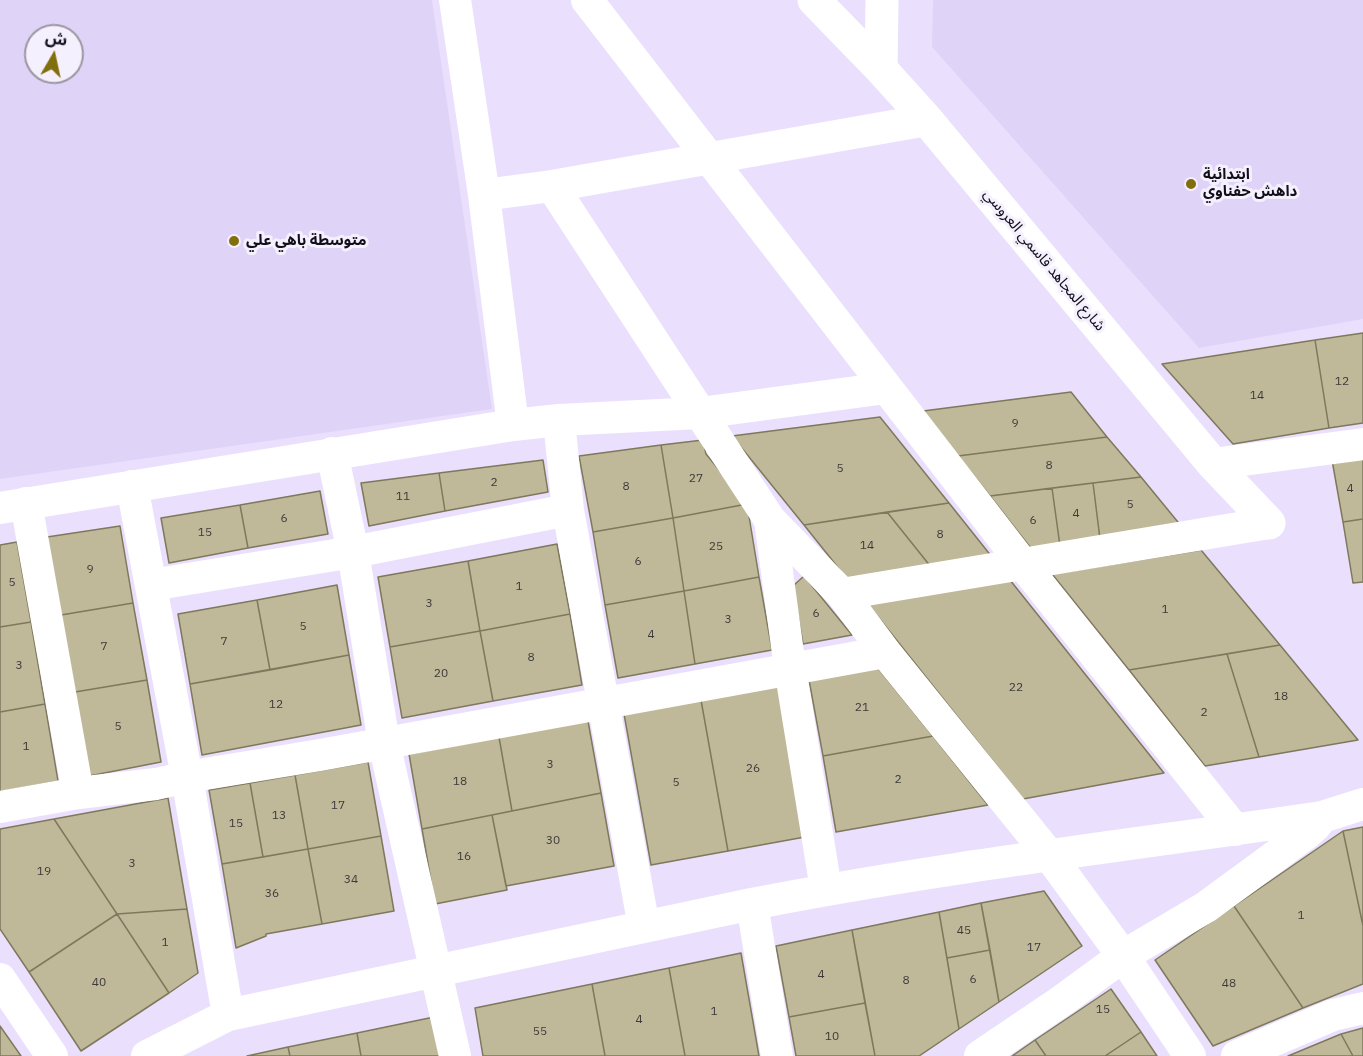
<!DOCTYPE html>
<meta charset="utf-8">
<style>
body{margin:0}
#map{position:relative;width:1363px;height:1056px;overflow:hidden;background:#eae0fe;font-family:"IBM Plex Sans","Noto Sans Arabic",sans-serif}
canvas{display:block}
.north{position:absolute;left:24px;top:24px;width:60px;height:60px;box-sizing:border-box;background:#f5f0fd;border:2px solid #9b96a2;border-radius:50%;rotate:9deg;font-size:16px;font-weight:700;line-height:24px;text-align:center;color:#130f19}
.north::after{content:'';display:block;margin:auto;width:21px;height:27px;background:#816f0d;clip-path:polygon(50% 0,100% 100%,50% 72%,0 100%)}
</style>
<div id="map">
<canvas width="1363" height="1056"></canvas>
<div class="north">ش</div>
</div>
<script>
const c = document.querySelector('canvas').getContext('2d');
c.lineJoin = 'round';
function fill(path, color) {
  c.fillStyle = color;
  c.fill(path, 'evenodd');
}
function trace(path, color, width, dash) {
  c.strokeStyle = color;
  c.lineWidth = width;
  c.lineCap = dash ? 'butt' : 'round';
  c.setLineDash(dash || []);
  c.stroke(path);
}
function drawText(font, color, halo, rows, align = 'center') {
  c.font = font + ' "IBM Plex Sans","Noto Sans Arabic",sans-serif';
  c.lineWidth = 6;
  c.setLineDash([]);
  c.textBaseline = 'middle';
  c.strokeStyle = halo;
  c.fillStyle = color;
  for (const [text, x, y, turn = 0] of rows) {
    c.save();
    c.translate(x, y);
    c.rotate((+turn || 0) * Math.PI / 180);
    c.textAlign = isNaN(turn) ? turn : align;
    if (halo) c.strokeText(text, 0, 0);
    c.fillText(text, 0, 0);
    c.restore();
  }
}
const built = new Path2D(`
 M 0,0 L 432,0 L 492,409 L 0,479 ZM 36,36 L 72,36 L 72,72 L 36,72 Z
 M 933,0 L 1363,0 L 1363,319 L 1199,348 L 932,47 Z`);
const building = new Path2D(`
 M 1363,333 L 1363,423 L 1329,428 L 1315,340 Z
 M 1315,340 L 1329,428 L 1233,444 L 1162,364 Z
 M 1071,392 L 1107,437 L 958,456 L 923,411 Z
 M 880,417 L 949,503 L 804,525 L 732,436 Z
 M 1107,437 L 1141,477 L 990,496 L 958,456 Z
 M 703,440 L 706,454 L 747,504 L 673,518 L 661,445 Z
 M 661,445 L 673,518 L 593,532 L 579,456 Z
 M 1363,456 L 1363,519 L 1343,522 L 1332,460 Z
 M 543,460 L 548,492 L 445,511 L 439,473 Z
 M 439,473 L 445,511 L 369,526 L 361,483 Z
 M 1141,477 L 1182,527 L 1100,539 L 1093,483 Z
 M 1093,483 L 1100,539 L 1060,546 L 1052,488 Z
 M 1052,488 L 1060,546 L 1033,551 L 990,496 Z
 M 320,491 L 328,534 L 248,548 L 240,505 Z
 M 949,503 L 992,557 L 931,567 L 887,512 Z
 M 747,504 L 759,577 L 684,591 L 673,518 Z
 M 240,505 L 248,548 L 169,563 L 161,518 Z
 M 887,512 L 931,567 L 848,580 L 804,525 Z
 M 673,518 L 684,591 L 605,605 L 593,532 Z
 M 1363,519 L 1363,582 L 1353,583 L 1343,522 Z
 M 120,526 L 133,603 L 61,615 L 47,537 Z
 M 17,542 L 31,622 L 0,627 L 0,545 Z
 M 557,544 L 570,614 L 480,631 L 468,561 Z
 M 1201,550 L 1280,645 L 1129,670 L 1052,574 Z
 M 468,561 L 480,631 L 390,647 L 378,577 Z
 M 804,576 L 852,635 L 803,644 L 794,592 L 794,585 Z
 M 759,577 L 772,650 L 695,664 L 684,591 Z
 M 1010,580 L 1164,773 L 1023,799 L 867,603 Z
 M 337,585 L 349,655 L 270,670 L 257,600 Z
 M 684,591 L 695,664 L 618,678 L 605,605 Z
 M 257,600 L 270,670 L 190,684 L 178,614 Z
 M 133,603 L 147,680 L 75,692 L 61,615 Z
 M 570,614 L 582,685 L 493,701 L 480,631 Z
 M 31,622 L 45,704 L 0,712 L 0,627 Z
 M 480,631 L 493,701 L 402,718 L 390,647 Z
 M 1280,645 L 1358,740 L 1259,757 L 1227,654 Z
 M 1227,654 L 1259,757 L 1205,766 L 1129,670 Z
 M 349,655 L 361,725 L 202,755 L 190,684 Z
 M 878,668 L 933,736 L 823,756 L 809,680 Z
 M 147,680 L 161,762 L 89,776 L 75,692 Z
 M 778,686 L 805,837 L 728,851 L 701,700 Z
 M 701,700 L 728,851 L 651,865 L 624,714 Z
 M 45,704 L 58,781 L 0,792 L 0,712 Z
 M 588,721 L 601,793 L 512,811 L 499,737 Z
 M 933,736 L 988,805 L 836,832 L 823,756 Z
 M 499,737 L 512,811 L 422,829 L 409,754 Z
 M 368,762 L 381,836 L 308,849 L 295,775 Z
 M 295,775 L 308,849 L 263,857 L 250,783 Z
 M 250,783 L 263,857 L 222,864 L 209,790 Z
 M 601,793 L 614,866 L 506,886 L 492,815 Z
 M 168,798 L 187,909 L 117,914 L 54,819 Z
 M 492,815 L 507,890 L 435,904 L 422,829 Z
 M 54,819 L 117,914 L 29,972 L 0,929 L 0,829 Z
 M 1363,827 L 1363,926 L 1343,831 Z
 M 1343,831 L 1363,926 L 1363,984 L 1303,1008 L 1234,906 Z
 M 381,836 L 394,911 L 322,924 L 308,849 Z
 M 308,849 L 322,924 L 266,934 L 266,936 L 236,948 L 222,864 Z
 M 1044,891 L 1082,946 L 999,1002 L 981,903 Z
 M 981,903 L 990,950 L 947,958 L 939,912 Z
 M 1234,906 L 1303,1008 L 1213,1046 L 1155,960 Z
 M 187,909 L 198,973 L 169,993 L 117,914 Z
 M 939,912 L 959,1029 L 919,1056 L 875,1056 L 852,930 Z
 M 117,914 L 169,993 L 81,1051 L 29,972 Z
 M 852,930 L 865,1003 L 789,1017 L 776,946 Z
 M 990,950 L 999,1002 L 959,1029 L 947,958 Z
 M 741,953 L 759,1056 L 685,1056 L 669,968 Z
 M 669,968 L 685,1056 L 605,1056 L 592,984 Z
 M 592,984 L 605,1056 L 483,1056 L 475,1008 Z
 M 1111,989 L 1141,1032 L 1105,1056 L 1046,1056 L 1035,1040 Z
 M 865,1003 L 875,1056 L 796,1056 L 789,1017 Z
 M 434,1017 L 441,1056 L 361,1056 L 357,1033 Z
 M 0,1026 L 21,1056 L 0,1056 Z
 M 1363,1028 L 1363,1056 L 1353,1056 L 1341,1034 Z
 M 1141,1032 L 1157,1056 L 1105,1056 Z
 M 357,1033 L 361,1056 L 290,1056 L 288,1047 Z
 M 1341,1034 L 1353,1056 L 1288,1056 Z
 M 1035,1040 L 1046,1056 L 1012,1056 Z
 M 288,1047 L 290,1056 L 247,1056 Z`);
const minor = new Path2D(`
 M 455,0 L 484,195 L 513,425
 M 587,0 L 1022,563 L 1235,830
 M 552,186 L 770,520 L 842,594 L 885,652 L 1049,855 L 1123,956 L 1190,1056
 M 484,195 L 552,186 L 927,120
 M 559,420 L 568,510 L 644,927
 M 332,453 L 353,552 L 384,743 L 455,1056
 M 1213,464 L 1363,444
 M 132,486 L 187,777 L 228,1015
 M 26,503 L 78,793
 M 0,508 L 513,425 L 559,420 L 700,413 L 886,388
 M 770,520 L 790,668 L 826,889
 M 151,585 L 353,552 L 568,510
 M 842,594 L 1269,523
 M 0,807 L 78,793 L 156,784 L 187,777 L 320,755 L 885,652
 M 752,904 L 777,1056
 M 0,979 L 52,1056
 M 147,1056 L 228,1015 L 752,904 C 940,867 1132,845 1322,817 L 1363,804
 M 980,1056 L 1063,1000 L 1123,956 L 1206,907 L 1307,833 L 1315,826 L 1322,817
 M 1237,1056 L 1333,1015 L 1363,1008`);
const tertiary = new Path2D(`
 M 814,0 L 881,69 L 927,120 L 1213,464 L 1269,523
 M 881,69 L 882,0`);
const markers = [
 [1191,184,6,"#816f0d"],
 [234,241,6,"#816f0d"]
];
const numberNames = [
 ["12",1342,382],
 ["14",1257,396],
 ["9",1015,424],
 ["8",1049,466],
 ["5",840,469],
 ["27",696,479],
 ["2",494,483],
 ["8",626,487],
 ["4",1350,489],
 ["11",403,497],
 ["5",1130,505],
 ["4",1076,514],
 ["6",284,519],
 ["6",1033,521],
 ["15",205,533],
 ["8",940,535],
 ["14",867,546],
 ["25",716,547],
 ["6",638,562],
 ["9",90,570],
 ["5",12,583],
 ["1",519,587],
 ["3",429,604],
 ["1",1165,610],
 ["6",816,614],
 ["3",728,620],
 ["5",303,627],
 ["4",651,635],
 ["7",224,642],
 ["7",104,647],
 ["8",531,658],
 ["3",19,666],
 ["20",441,674],
 ["22",1016,688],
 ["18",1281,697],
 ["12",276,705],
 ["21",862,708],
 ["2",1204,713],
 ["5",118,727],
 ["1",26,747],
 ["3",550,765],
 ["26",753,769],
 ["2",898,780],
 ["18",460,782],
 ["5",676,783],
 ["17",338,806],
 ["13",279,816],
 ["15",236,824],
 ["30",553,841],
 ["16",464,857],
 ["3",132,864],
 ["19",44,872],
 ["34",351,880],
 ["36",272,894],
 ["1",1301,916],
 ["45",964,931],
 ["1",165,943],
 ["17",1034,948],
 ["4",821,975],
 ["6",973,980],
 ["8",906,981],
 ["40",99,983],
 ["48",1229,984],
 ["15",1103,1010],
 ["1",714,1012],
 ["4",639,1020],
 ["55",540,1032],
 ["10",832,1037]
];
const poiNames = [
 ["ابتدائية",1203,175],
 ["داهش حفناوي",1203,192],
 ["متوسطة باهي علي",246,241]
];
const streetNames = [
 ["شارع المجاهد قاسمي العروسي",1044,260,50]
];
fill(built, '#e0d3f8');
fill(building, '#bfb99a');
trace(building, '#7e785c', 1.5);
trace(minor, '#fff', 32);
trace(tertiary, '#fff', 33);
for (const [x, y, r, color] of markers) {
  const dot = new Path2D();
  dot.arc(x, y, r, 0, 2 * Math.PI);
  c.fillStyle = color;
  c.fill(dot);
  trace(dot, '#f5f0fd', 2);
}
drawText('12px', '#3e3a39', null, numberNames);
drawText('bold 15px', '#130f19', '#f5f0fd', poiNames, 'left');
drawText('15px', '#130f19', '#f5f0fd', streetNames);
</script>
